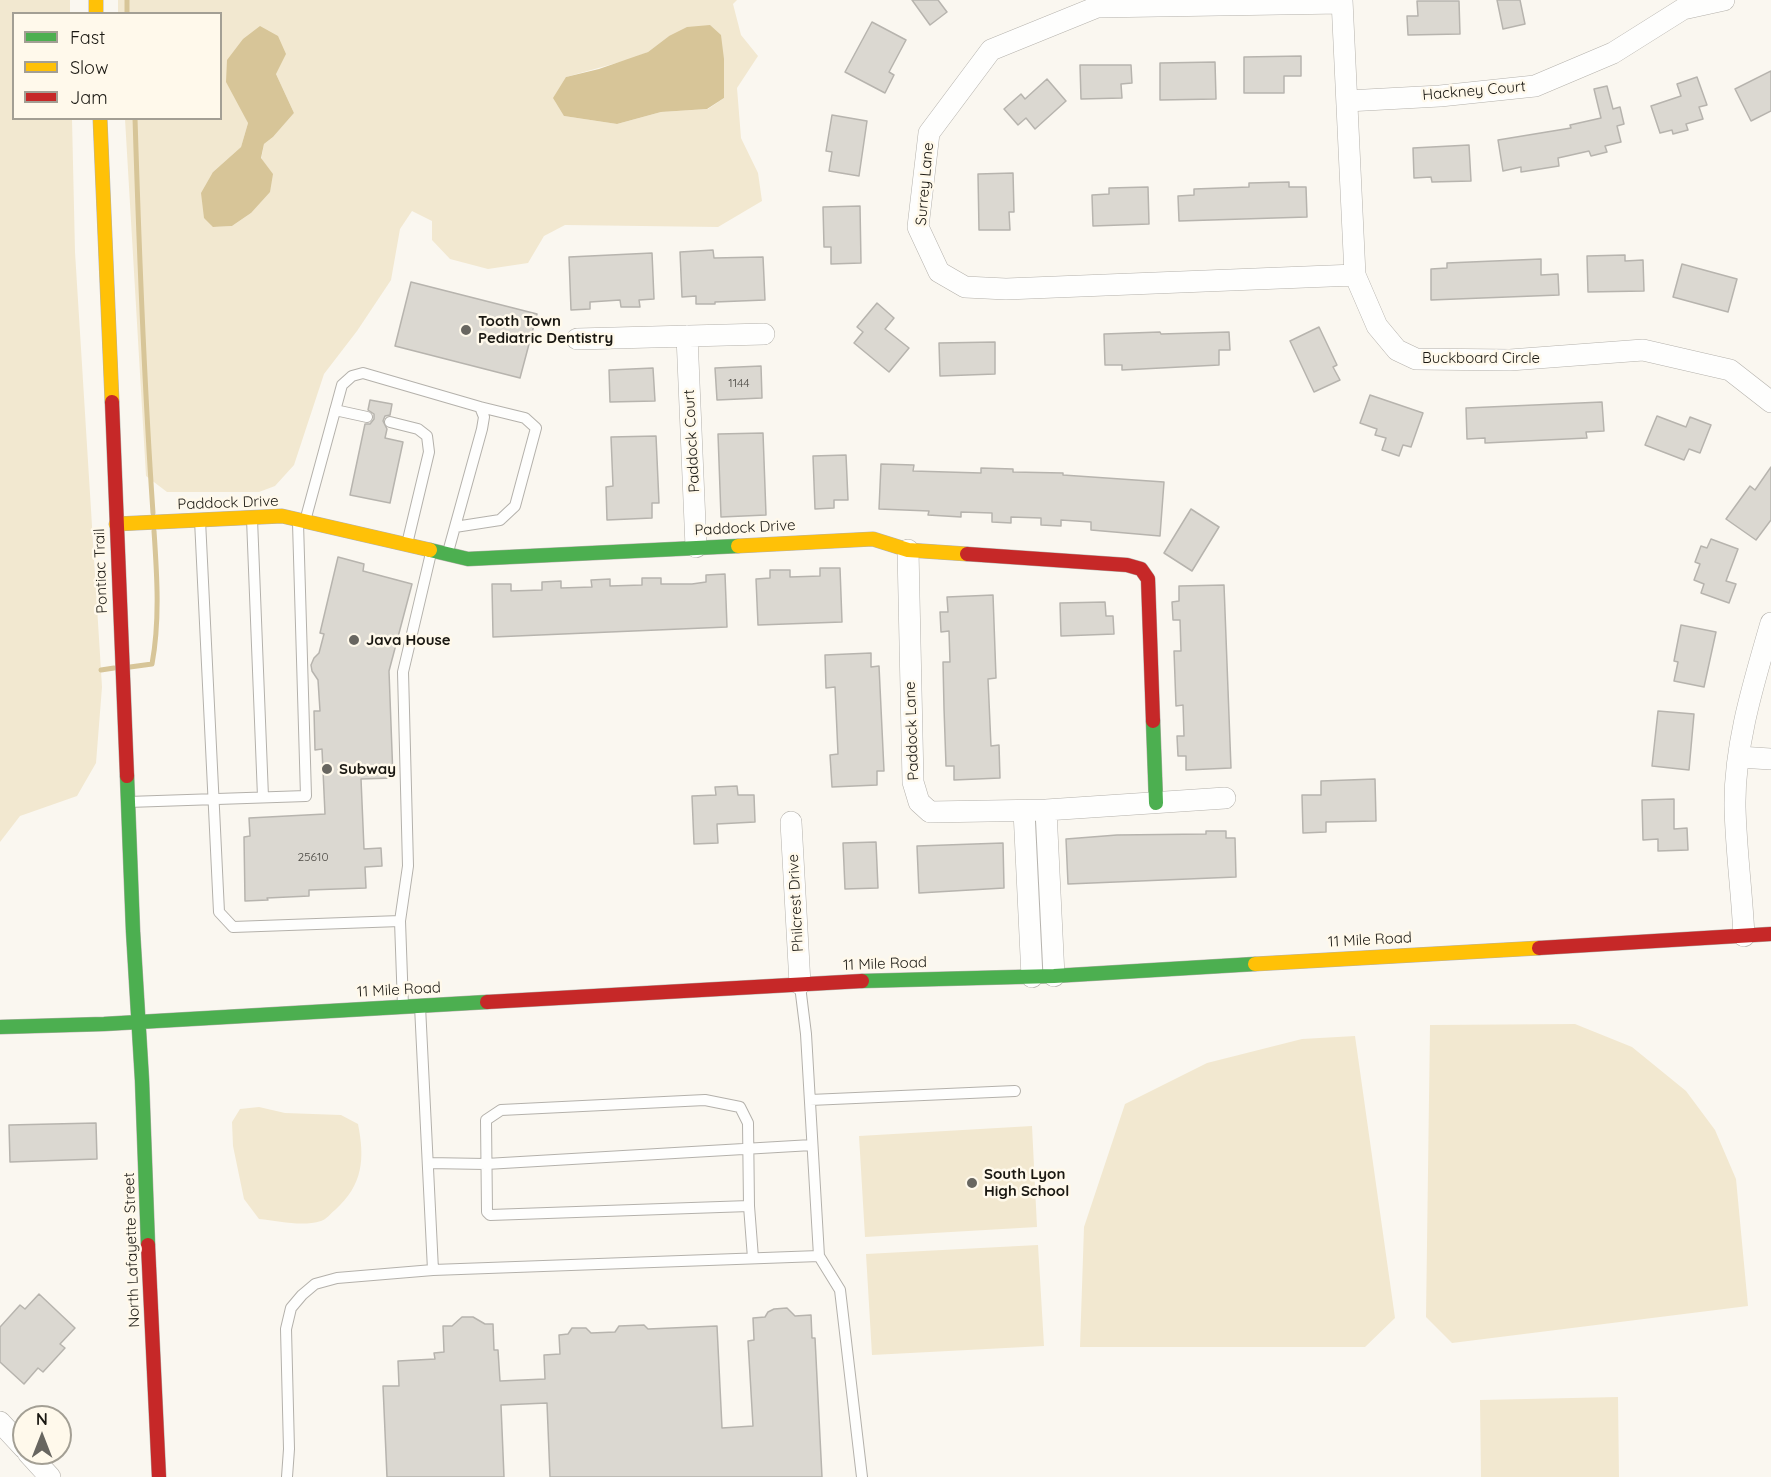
<!DOCTYPE html>
<style>
body{margin:0}
#map{position:relative;width:1771px;height:1477px;overflow:hidden;background:#faf7f0;font-family:Quicksand,sans-serif}
canvas{display:block}
.legend{position:absolute;left:12px;top:12px;width:210px;height:108px;box-sizing:border-box;background:#fff9eb;border:2px solid #a39f94;margin:0;padding:8px 10px;list-style:none;font-size:18px;color:#1a1812}
.legend li{display:flex;align-items:center;gap:12px;height:30px}
.legend b{width:30px;border:2px solid #a39f94}
.north{position:absolute;left:12px;top:1405px;width:60px;height:60px;box-sizing:border-box;background:#fff9eb;border:2px solid #a39f94;border-radius:50%;rotate:0deg;font-size:16px;font-weight:700;line-height:24px;text-align:center;color:#1a1812}
.north::after{content:'';display:block;margin:auto;width:21px;height:27px;background:#686660;clip-path:polygon(50% 0,100% 100%,50% 72%,0 100%)}
</style>
<div id="map">
<canvas width="1771" height="1477"></canvas>
<ul class="legend">
<li><b style="height:8px;background:#4caf50"></b>Fast</li>
<li><b style="height:8px;background:#ffc107"></b>Slow</li>
<li><b style="height:8px;background:#c62828"></b>Jam</li>
</ul>
<div class="north">N</div>
</div>
<script>
const c = document.querySelector('canvas').getContext('2d');
c.lineJoin = 'round';
function fill(path, color) {
  c.fillStyle = color;
  c.fill(path, 'evenodd');
}
function trace(path, color, width, dash) {
  c.strokeStyle = color;
  c.lineWidth = width;
  c.lineCap = dash ? 'butt' : 'round';
  c.setLineDash(dash || []);
  c.stroke(path);
}
function drawText(font, color, halo, rows, align = 'center') {
  c.font = font + ' Quicksand,sans-serif';
  c.lineWidth = 5;
  c.setLineDash([]);
  c.textBaseline = 'middle';
  c.strokeStyle = halo;
  c.fillStyle = color;
  for (const [text, x, y, turn = 0] of rows) {
    c.save();
    c.translate(x, y);
    c.rotate((+turn || 0) * Math.PI / 180);
    c.textAlign = isNaN(turn) ? turn : align;
    if (halo) c.strokeText(text, 0, 0);
    c.fillText(text, 0, 0);
    c.restore();
  }
}
const green = new Path2D(`
 M 0,0 L 70,0 L 70,13 L 14,14 L 14,118 L 72,119 L 75,252 L 102,687 L 96,763 L 77,796 L 20,816 L 0,842 Z
 M 118,0 L 737,0 L 733,4 L 741,35 L 758,56 L 737,88 L 741,138 L 758,173 L 762,201 L 718,227 L 565,225 L 544,236 L 528,263 L 488,269 L 450,259 L 432,240 L 432,221 L 412,211 L 400,229 L 391,280 L 357,331 L 324,374 L 294,465 L 275,486 L 259,492 L 167,492 L 146,476 L 125,119 L 220,118 L 220,14 L 118,13 ZM 669,36 L 724,59 L 724,98 L 708,109 L 661,112 L 617,124 L 564,116 L 566,77 L 631,59 L 648,52 ZM 276,74 L 294,113 L 273,137 L 264,144 L 251,213 L 232,226 L 213,227 L 213,172 L 241,147 L 248,123 L 240,104 Z
 M 1575,1024 L 1632,1047 L 1686,1091 L 1715,1130 L 1736,1179 L 1748,1306 L 1452,1343 L 1426,1317 L 1430,1025 Z
 M 1355,1036 L 1395,1318 L 1365,1347 L 1080,1347 L 1084,1227 L 1125,1104 L 1207,1063 L 1302,1039 Z
 M 259,1107 L 285,1113 L 341,1115 L 358,1124 C 365,1159 363,1185 335,1210 C 331,1213 326,1220 321,1221 C 302,1227 279,1221 259,1219 L 244,1199 L 233,1146 L 232,1122 L 240,1109 Z
 M 1032,1126 L 1037,1227 L 865,1237 L 859,1136 Z
 M 1038,1245 L 1044,1346 L 872,1355 L 866,1254 Z
 M 1618,1397 L 1619,1477 L 1481,1477 L 1480,1400 Z`);
const water = new Path2D(`
 M 710,25 L 721,35 L 724,59 L 724,98 L 707,109 L 661,112 L 617,124 L 564,116 L 553,98 L 566,77 L 599,69 L 648,52 L 669,36 L 687,27 Z
 M 260,26 L 278,36 L 286,54 L 276,74 L 294,113 L 273,137 L 264,144 L 261,158 L 273,174 L 270,192 L 251,213 L 232,226 L 213,227 L 204,218 L 201,193 L 213,172 L 241,147 L 248,123 L 226,82 L 227,60 L 243,39 Z`);
const stream = new Path2D(`
 M 127,0 L 127,14
 M 135,118 C 139,250 144,381 153,513
 M 130,667 L 152,664 C 160,621 157,575 154,531
 M 101,670 L 114,668`);
const building = new Path2D(`
 M 912,0 L 938,0 L 947,12 L 930,25 Z
 M 1497,0 L 1520,0 L 1525,24 L 1503,29 Z
 M 1417,1 L 1459,1 L 1460,34 L 1408,35 L 1407,16 L 1418,16 Z
 M 872,22 L 906,40 L 889,72 L 894,75 L 885,93 L 845,72 Z
 M 1301,56 L 1301,76 L 1284,76 L 1284,93 L 1244,93 L 1244,57 Z
 M 1215,62 L 1216,99 L 1160,100 L 1160,63 Z
 M 1080,65 L 1131,65 L 1132,83 L 1121,84 L 1122,98 L 1081,99 Z
 M 1771,71 L 1771,111 L 1751,121 L 1735,89 Z
 M 1697,77 L 1707,105 L 1699,107 L 1703,119 L 1686,124 L 1688,130 L 1673,134 L 1672,130 L 1660,133 L 1651,106 L 1681,96 L 1677,84 Z
 M 1047,79 L 1066,101 L 1035,129 L 1026,118 L 1018,125 L 1004,109 L 1021,94 L 1025,99 Z
 M 1607,86 L 1613,109 L 1620,107 L 1624,124 L 1617,126 L 1621,142 L 1605,146 L 1607,152 L 1591,156 L 1589,151 L 1558,158 L 1559,166 L 1521,172 L 1521,167 L 1503,171 L 1498,140 L 1571,128 L 1570,125 L 1601,118 L 1594,89 Z
 M 832,115 L 867,121 L 859,176 L 829,171 L 832,152 L 826,151 Z
 M 1469,145 L 1471,181 L 1432,182 L 1431,177 L 1414,178 L 1413,148 Z
 M 1013,173 L 1014,212 L 1009,212 L 1010,230 L 979,230 L 978,174 Z
 M 1289,182 L 1289,187 L 1306,187 L 1307,217 L 1179,221 L 1178,196 L 1194,195 L 1194,189 L 1249,187 L 1249,183 Z
 M 1148,187 L 1149,224 L 1093,226 L 1092,195 L 1109,194 L 1109,188 Z
 M 860,206 L 861,263 L 831,264 L 831,247 L 824,247 L 823,207 Z
 M 713,250 L 714,258 L 763,257 L 765,300 L 715,302 L 715,304 L 696,304 L 696,296 L 682,297 L 680,252 Z
 M 652,253 L 654,299 L 639,300 L 640,307 L 621,307 L 620,300 L 590,302 L 590,309 L 571,310 L 569,257 Z
 M 1625,255 L 1625,261 L 1643,260 L 1644,291 L 1588,292 L 1587,256 Z
 M 1541,259 L 1541,275 L 1558,274 L 1559,295 L 1431,300 L 1431,269 L 1447,268 L 1447,263 Z
 M 1682,264 L 1737,279 L 1728,312 L 1673,297 Z
 M 411,282 L 537,314 L 520,378 L 395,346 Z
 M 877,303 L 894,318 L 885,329 L 909,348 L 889,372 L 854,343 L 863,332 L 857,327 Z
 M 1319,327 L 1337,365 L 1333,367 L 1340,380 L 1314,392 L 1290,341 Z
 M 1160,332 L 1161,334 L 1229,332 L 1230,350 L 1219,350 L 1219,365 L 1122,370 L 1122,365 L 1105,365 L 1104,334 Z
 M 995,342 L 995,374 L 940,376 L 939,343 Z
 M 761,366 L 762,398 L 717,400 L 715,368 Z
 M 653,368 L 655,401 L 610,402 L 609,370 Z
 M 1370,395 L 1423,413 L 1411,447 L 1403,445 L 1399,456 L 1382,450 L 1386,438 L 1375,435 L 1377,429 L 1360,423 Z
 M 370,400 L 392,404 L 390,415 L 385,416 L 383,421 L 387,429 L 385,438 L 403,442 L 390,503 L 350,495 L 365,424 L 370,424 L 374,419 L 374,414 L 368,410 Z
 M 1602,402 L 1604,431 L 1586,432 L 1587,438 L 1485,443 L 1485,438 L 1467,439 L 1466,408 Z
 M 1657,416 L 1686,427 L 1690,417 L 1711,425 L 1700,453 L 1689,449 L 1684,460 L 1645,445 Z
 M 763,433 L 766,515 L 721,517 L 718,434 Z
 M 656,436 L 659,503 L 652,503 L 652,518 L 607,520 L 606,487 L 613,486 L 611,437 Z
 M 846,455 L 848,500 L 834,500 L 834,508 L 815,509 L 813,456 Z
 M 881,464 L 914,465 L 913,471 L 981,473 L 981,468 L 1013,469 L 1013,472 L 1063,473 L 1063,475 L 1164,482 L 1160,536 L 1091,530 L 1091,522 L 1061,520 L 1061,526 L 1041,525 L 1041,518 L 1011,517 L 1011,523 L 992,522 L 992,513 L 961,512 L 961,517 L 928,515 L 929,511 L 879,509 Z
 M 1771,467 L 1771,520 L 1756,540 L 1726,519 L 1750,486 L 1755,490 Z
 M 1191,509 L 1219,527 L 1192,571 L 1164,553 Z
 M 1711,539 L 1738,549 L 1726,581 L 1736,584 L 1729,603 L 1701,593 L 1704,584 L 1694,580 L 1700,564 L 1695,562 L 1701,546 L 1707,548 Z
 M 338,557 L 364,564 L 363,571 L 412,584 L 389,671 L 393,778 L 361,779 L 364,849 L 381,848 L 382,866 L 365,867 L 366,888 L 309,890 L 309,896 L 267,898 L 268,900 L 245,901 L 244,837 L 250,836 L 249,818 L 325,814 L 322,749 L 315,750 L 314,711 L 320,711 L 318,680 L 312,671 L 311,665 L 314,658 L 319,653 L 324,634 L 320,633 Z
 M 820,568 L 840,568 L 842,622 L 758,625 L 756,579 L 770,578 L 770,570 L 790,570 L 790,577 L 820,576 Z
 M 725,574 L 727,627 L 493,637 L 492,584 L 511,584 L 511,591 L 542,590 L 542,582 L 561,581 L 561,588 L 592,587 L 591,580 L 610,579 L 610,586 L 642,585 L 642,578 L 661,578 L 661,584 L 692,584 L 706,582 L 706,575 Z
 M 1224,585 L 1231,768 L 1186,770 L 1186,756 L 1178,756 L 1177,736 L 1184,736 L 1183,705 L 1176,706 L 1174,651 L 1181,651 L 1180,620 L 1173,620 L 1172,602 L 1179,601 L 1179,586 Z
 M 993,595 L 996,678 L 988,679 L 991,746 L 999,745 L 1000,778 L 954,780 L 954,766 L 946,766 L 944,708 L 943,662 L 950,662 L 949,631 L 941,632 L 940,612 L 948,612 L 947,597 Z
 M 1105,602 L 1106,616 L 1113,616 L 1114,634 L 1061,636 L 1060,603 Z
 M 1681,625 L 1716,632 L 1704,687 L 1674,681 L 1678,662 L 1674,661 Z
 M 871,653 L 871,667 L 879,666 L 884,771 L 877,771 L 877,785 L 832,787 L 830,755 L 838,754 L 835,687 L 826,688 L 825,655 Z
 M 1658,711 L 1694,714 L 1689,770 L 1652,766 Z
 M 1375,779 L 1376,821 L 1326,822 L 1326,832 L 1303,833 L 1302,795 L 1321,795 L 1321,781 Z
 M 737,786 L 738,795 L 754,795 L 755,822 L 717,824 L 718,843 L 694,844 L 692,796 L 716,795 L 715,787 Z
 M 1674,799 L 1674,829 L 1687,828 L 1688,850 L 1658,851 L 1658,839 L 1643,840 L 1642,800 Z
 M 1206,831 L 1226,831 L 1226,838 L 1235,838 L 1236,877 L 1068,884 L 1066,839 L 1117,835 L 1206,834 Z
 M 876,842 L 878,888 L 845,889 L 843,843 Z
 M 1003,843 L 1004,888 L 919,893 L 917,846 Z
 M 96,1123 L 97,1159 L 10,1162 L 9,1125 Z
 M 39,1294 L 75,1328 L 60,1344 L 65,1348 L 43,1372 L 38,1368 L 24,1384 L 0,1362 L 0,1327 L 20,1305 L 25,1309 Z
 M 787,1308 L 795,1316 L 811,1315 L 812,1338 L 815,1338 L 822,1477 L 550,1477 L 547,1403 L 501,1405 L 504,1477 L 387,1477 L 383,1386 L 399,1386 L 398,1361 L 435,1359 L 434,1353 L 444,1352 L 443,1326 L 452,1326 L 462,1317 L 473,1317 L 485,1324 L 493,1324 L 494,1350 L 498,1350 L 500,1381 L 545,1379 L 544,1355 L 560,1354 L 559,1335 L 568,1334 L 572,1328 L 586,1328 L 591,1333 L 615,1332 L 619,1326 L 644,1325 L 648,1329 L 717,1326 L 722,1428 L 753,1426 L 748,1341 L 754,1340 L 753,1318 L 765,1317 L 768,1312 L 774,1309 Z`);
const lane = new Path2D(`
 M 335,410 L 367,417
 M 390,422 L 418,429 L 427,436 L 429,452 L 407,544
 M 252,519 L 263,797
 M 200,520 L 219,912 L 233,927 L 400,921 L 403,1006
 M 305,521 L 342,385 L 352,376 L 363,373 L 480,407 L 484,417 L 482,429 L 448,552
 M 455,527 L 500,520 L 515,506 L 536,428 L 525,418 L 480,407
 M 128,802 L 306,796 L 298,523
 M 400,921 L 408,866 L 403,672 L 431,553
 M 810,1100 L 1015,1091
 M 428,1163 L 486,1164 L 812,1145
 M 749,1206 L 748,1123 L 740,1107 L 705,1100 L 501,1110 L 486,1120 L 487,1212 L 490,1215 L 749,1206 L 753,1258
 M 819,1256 L 840,1290 L 862,1477
 M 433,1270 L 819,1256 L 806,1034 L 800,986
 M 287,1477 L 289,1449 L 286,1329 L 291,1308 L 302,1295 L 315,1284 L 337,1278 L 433,1270 L 420,1006`);
const street = new Path2D(`
 M 1342,0 L 1355,275 L 1377,326 L 1397,350 L 1416,359 L 1510,360 L 1643,350 L 1730,370 L 1771,402
 M 1341,3 L 1097,7 L 991,50 L 929,133 L 918,227 L 939,272 L 965,287 L 1006,289 L 1355,275
 M 1347,101 L 1440,96 L 1535,86 L 1613,53 L 1683,9 L 1724,0
 M 687,336 L 696,547
 M 577,339 L 764,334
 M 908,550 L 913,782 L 919,802 L 930,812 L 1046,810 L 1225,798
 M 1739,757 L 1771,759
 M 1046,810 L 1054,976
 M 1024,811 L 1032,977
 M 791,822 L 800,984
 M 1744,936 C 1742,893 1736,850 1735,807 C 1734,745 1754,682 1771,623
 M 0,1422 L 24,1448
 M 28,1453 L 50,1477`);
const fast = new Path2D(`
 M 430,550 L 468,559 L 738,546
 M 1153,721 L 1156,803
 M 127,776 L 133,931 L 142,1080 L 148,1245
 M 862,981 L 1054,976 L 1255,964
 M 0,1027 L 104,1024 L 487,1002`);
const slow = new Path2D(`
 M 96,0 L 96,14
 M 100,118 L 112,402
 M 116,524 L 282,516 L 430,550
 M 738,546 L 873,539 L 908,550 L 967,554
 M 1255,964 L 1539,948`);
const jam = new Path2D(`
 M 112,402 L 127,776
 M 967,554 L 1127,565 L 1141,569 L 1148,579 L 1153,721
 M 1539,948 L 1771,934
 M 487,1002 L 862,981
 M 148,1245 L 159,1477`);
const markers = [
 [466,330,6,"#686660"],
 [354,640,6,"#686660"],
 [327,769,6,"#686660"],
 [972,1183,6,"#686660"]
];
const numberNames = [
 ["1144",739,383],
 ["25610",313,857]
];
const streetNames = [
 ["Hackney Court",1474,91,-5],
 ["Surrey Lane",925,184,-85],
 ["Buckboard Circle",1481,358],
 ["Paddock Court",692,441,-93],
 ["Paddock Drive",228,503,-2],
 ["Paddock Drive",745,528,-3],
 ["Pontiac Trail",101,571,-92],
 ["Paddock Lane",912,731,-92],
 ["Philcrest Drive",796,903,-93],
 ["11 Mile Road",1370,940,-3],
 ["11 Mile Road",885,964,-2],
 ["11 Mile Road",399,990,-3],
 ["North Lafayette Street",132,1250,-92]
];
const poiNames = [
 ["Tooth Town",478,321],
 ["Pediatric Dentistry",478,338],
 ["Java House",366,640],
 ["Subway",339,769],
 ["South Lyon",984,1174],
 ["High School",984,1191]
];
fill(green, '#f2e8d0');
fill(water, '#d7c598');
trace(stream, '#d7c598', 5);
fill(building, '#dbd8d1');
trace(building, '#b7b4ae', 1.5);
trace(lane, '#b4b1ab', 12);
trace(street, '#b4b1ab', 22);
trace(fast, '#b4b1ab', 15);
trace(slow, '#b4b1ab', 15);
trace(jam, '#b4b1ab', 15);
trace(lane, '#fefefd', 10);
trace(street, '#fefefd', 21);
trace(fast, '#4caf50', 14);
trace(slow, '#ffc107', 14);
trace(jam, '#c62828', 14);
for (const [x, y, r, color] of markers) {
  const dot = new Path2D();
  dot.arc(x, y, r, 0, 2 * Math.PI);
  c.fillStyle = color;
  c.fill(dot);
  trace(dot, '#fff9eb', 2);
}
drawText('12px', '#4a4842', null, numberNames);
drawText('15px', '#1a1812', '#fff9eb', streetNames);
drawText('bold 15px', '#1a1812', '#fff9eb', poiNames, 'left');
</script>
